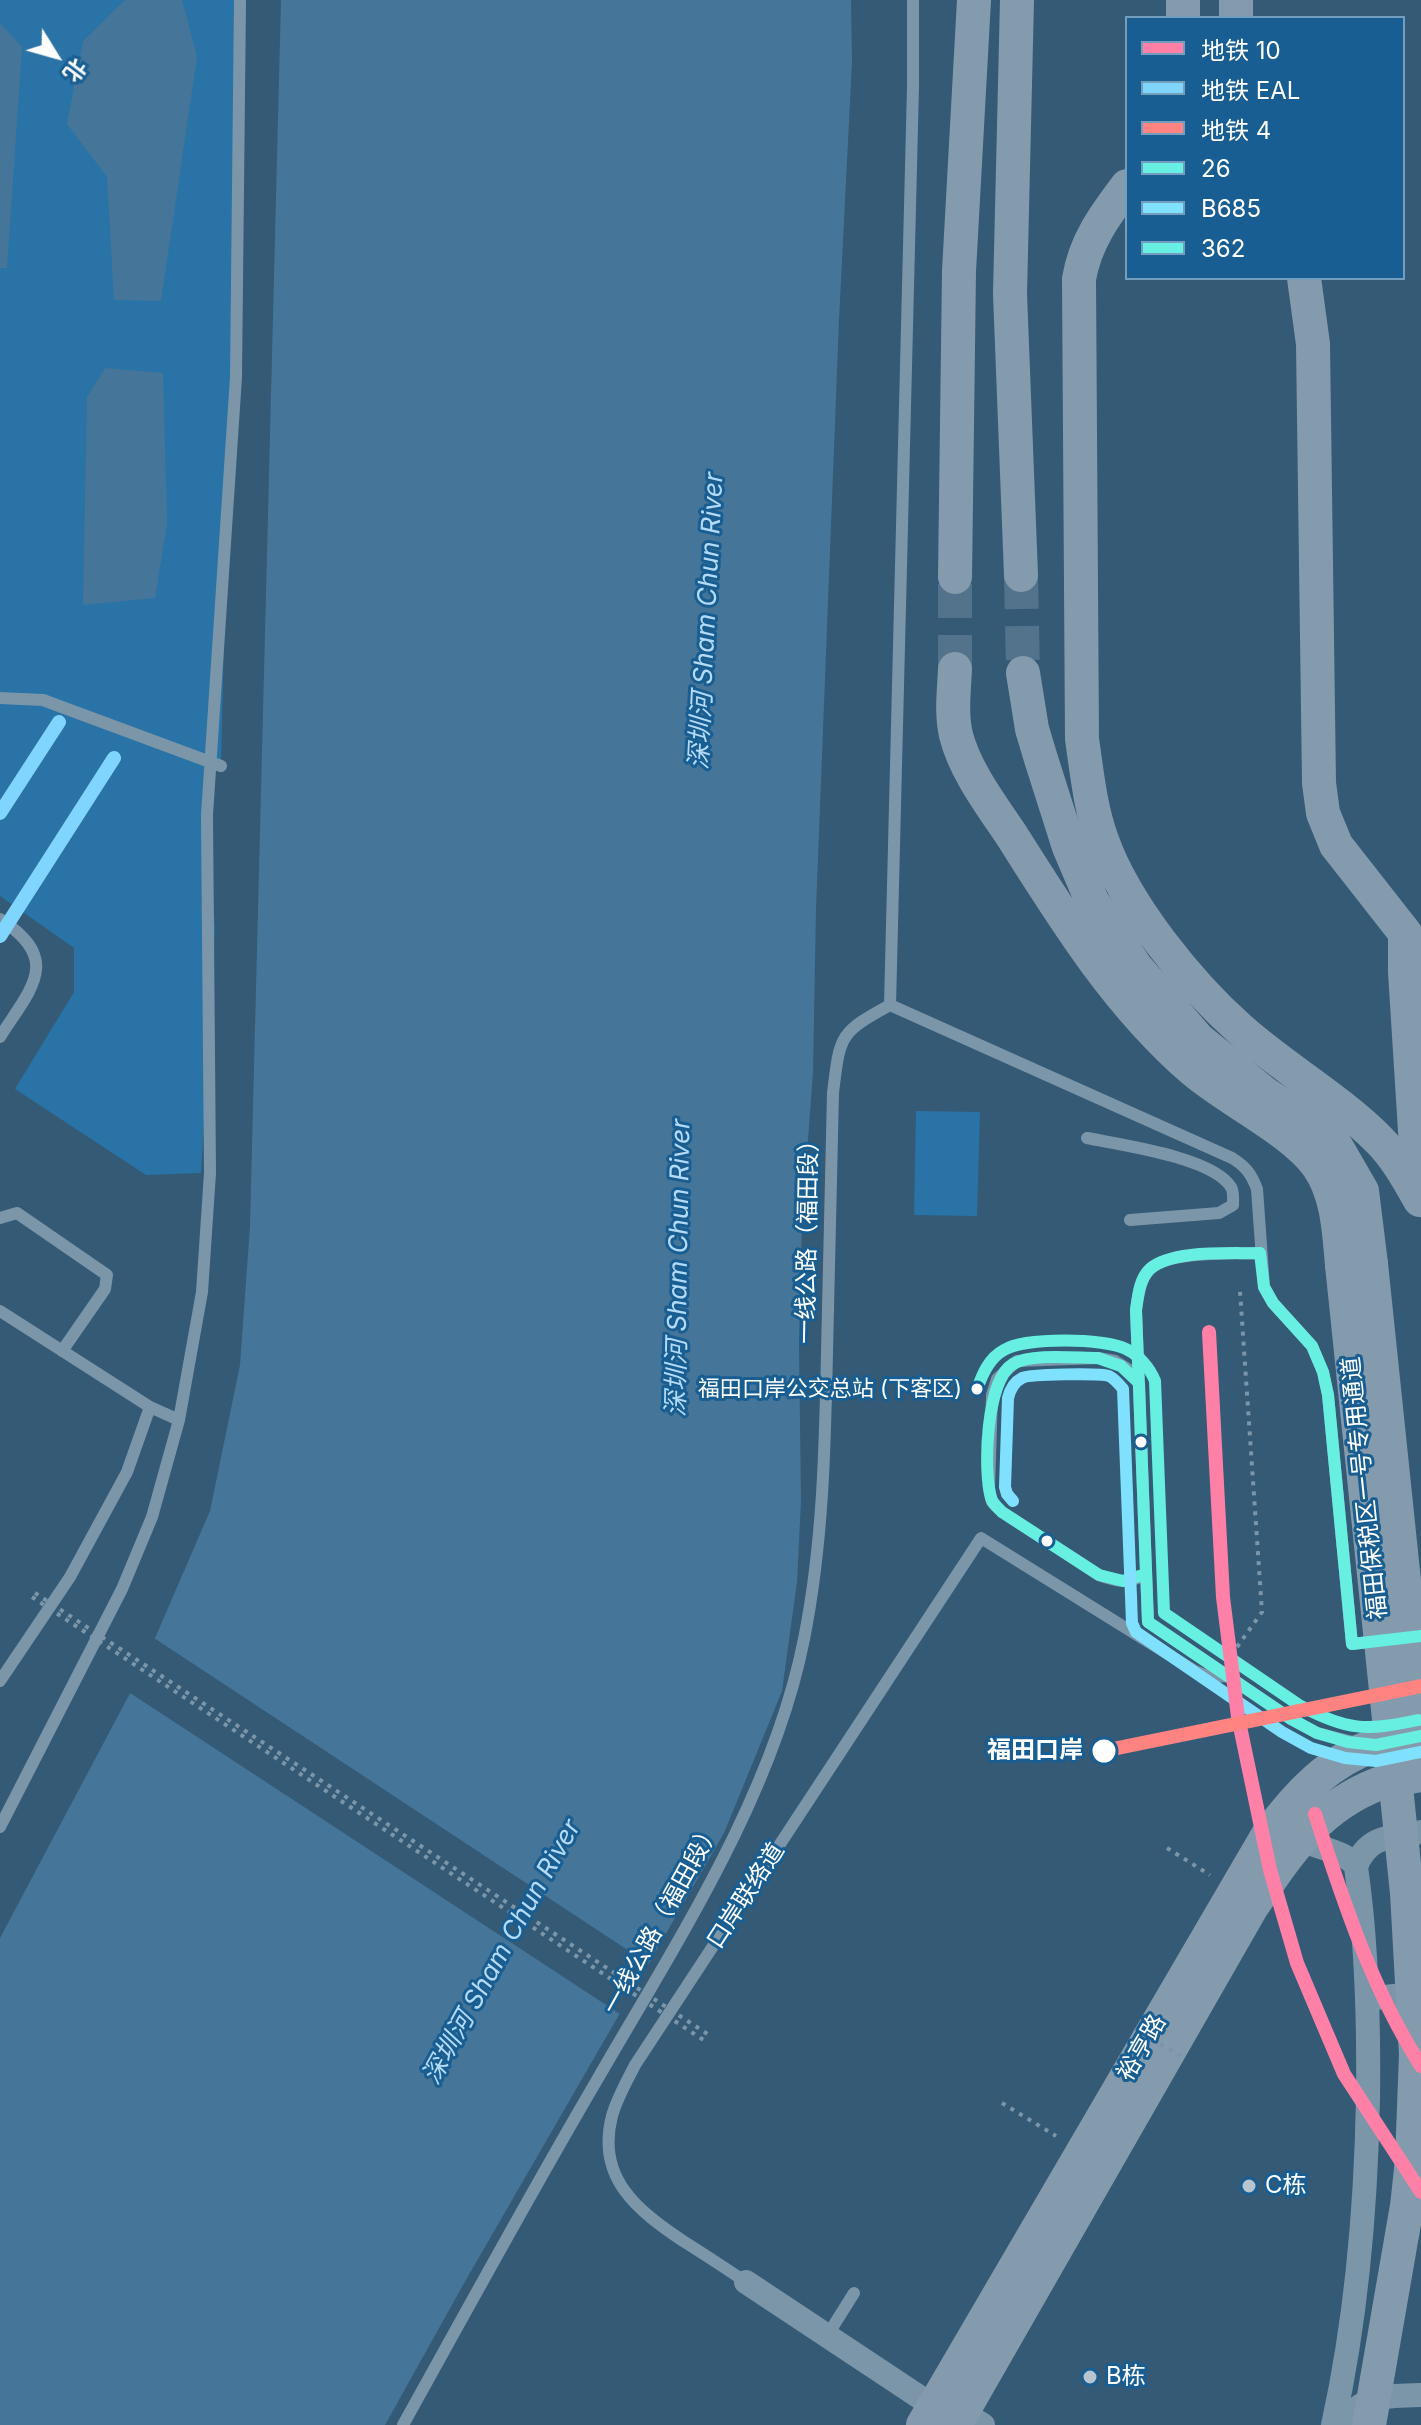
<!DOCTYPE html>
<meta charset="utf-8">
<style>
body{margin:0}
#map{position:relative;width:1421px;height:2425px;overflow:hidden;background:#345a76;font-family:Inter,"Noto Sans SC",sans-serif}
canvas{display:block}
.legend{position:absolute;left:1125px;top:16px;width:280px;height:264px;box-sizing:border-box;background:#185e92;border:2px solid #749ebe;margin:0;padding:10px 14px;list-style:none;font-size:24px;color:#fff}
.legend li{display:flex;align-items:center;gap:16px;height:40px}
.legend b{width:40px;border:2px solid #749ebe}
.north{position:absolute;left:16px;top:16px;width:80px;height:80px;-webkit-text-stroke:6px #185e92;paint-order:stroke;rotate:127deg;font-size:22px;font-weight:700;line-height:32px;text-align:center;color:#fff}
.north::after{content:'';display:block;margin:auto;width:28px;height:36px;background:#fff;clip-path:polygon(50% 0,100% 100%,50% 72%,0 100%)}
</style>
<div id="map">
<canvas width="1421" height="2425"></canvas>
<ul class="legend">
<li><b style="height:10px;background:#ff80a6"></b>地铁 10</li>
<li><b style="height:10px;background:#80d5ff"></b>地铁 EAL</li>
<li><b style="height:10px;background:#ff8380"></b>地铁 4</li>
<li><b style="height:10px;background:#67efe1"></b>26</li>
<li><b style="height:10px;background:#80e1ff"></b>B685</li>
<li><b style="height:10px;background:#67efe1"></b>362</li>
</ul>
<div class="north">北</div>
</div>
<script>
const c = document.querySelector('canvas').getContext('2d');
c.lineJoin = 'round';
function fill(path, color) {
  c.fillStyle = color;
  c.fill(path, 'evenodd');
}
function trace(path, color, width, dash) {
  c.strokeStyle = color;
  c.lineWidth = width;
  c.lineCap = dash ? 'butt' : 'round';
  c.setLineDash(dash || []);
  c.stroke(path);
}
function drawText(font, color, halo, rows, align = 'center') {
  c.font = font + ' Inter,"Noto Sans SC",sans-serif';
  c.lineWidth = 6;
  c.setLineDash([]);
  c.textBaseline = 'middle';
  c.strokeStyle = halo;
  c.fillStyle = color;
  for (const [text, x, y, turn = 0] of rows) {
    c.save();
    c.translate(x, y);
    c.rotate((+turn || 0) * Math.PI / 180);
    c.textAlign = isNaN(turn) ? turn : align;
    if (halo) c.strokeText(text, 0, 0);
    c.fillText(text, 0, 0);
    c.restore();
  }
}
const green = new Path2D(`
 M 0,0 L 239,0 L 221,766 L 204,760 L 215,928 L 201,1173 L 146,1175 L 15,1089 L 74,992 L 74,948 L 0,896 Z
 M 916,1111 L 980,1112 L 977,1216 L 914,1215 Z`);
const water = new Path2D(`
 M 125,0 L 182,0 L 197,57 L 161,301 L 114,300 L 107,177 L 67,124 L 83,41 Z
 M 281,0 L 851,0 L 852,62 L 839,320 L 816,909 L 813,1072 L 802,1221 L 799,1344 L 801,1501 L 797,1582 L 782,1691 L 724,1833 L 463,2285 L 385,2425 L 0,2425 L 0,1938 L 136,1682 L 210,1511 L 240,1365 L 250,1226 Z
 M 0,23 L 22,47 L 7,268 L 0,268 Z
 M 105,368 L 163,373 L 167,524 L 155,598 L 83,605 L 87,397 Z`);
const pier = new Path2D(`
 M 151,1636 L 652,1966 L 623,2016 L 127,1691 Z`);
const secondaryTunnel = new Path2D(`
 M 1021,575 L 1023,673
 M 955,669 L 955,577`);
const path = new Path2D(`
 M 1237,1647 L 1262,1612 L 1240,1291
 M 1167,1848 L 1210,1875
 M 1002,2103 L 1056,2136`);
const lane = new Path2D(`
 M 0,698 L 43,700 L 221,766
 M 0,919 C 63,960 31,988 0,1037
 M 890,1005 L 913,87 L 913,0
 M 1087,1138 C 1121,1145 1212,1157 1231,1187 C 1234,1192 1233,1199 1233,1205 L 1219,1213 L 1130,1220
 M 0,1218 L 17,1213 L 107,1275 L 105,1289 L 62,1351
 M 1260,1253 C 1234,1254 1168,1251 1150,1269 C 1140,1279 1138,1297 1136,1310 L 1148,1622 L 1291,1719 L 1317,1733 L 1357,1743
 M 0,1311 L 150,1407
 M 1138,1381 L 1128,1369 L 1115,1361 L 1098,1358 L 1017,1361 L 997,1379 L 992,1395 L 989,1488 L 992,1502 L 1002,1512 L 1099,1575 C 1118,1582 1128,1584 1146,1574
 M 0,1681 L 70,1577 L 127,1472 L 150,1407 L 179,1420
 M 0,1827 L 122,1589 L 152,1517 L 179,1420 L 202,1292 L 210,1173 L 207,815 L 236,377 L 240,0
 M 746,2282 C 725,2268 704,2254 683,2241 C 637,2210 596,2178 612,2116 C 617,2098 627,2081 635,2065 L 981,1538 L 1195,1671 L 1210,1677 L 1228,1676
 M 827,2336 L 854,2293
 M 403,2425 C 467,2310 530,2194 597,2080 C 676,1943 773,1796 804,1639 C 823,1544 825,1448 827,1352 C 829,1266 831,1179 833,1093 C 840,1035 839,1033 890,1005 L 1232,1158 C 1245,1166 1251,1173 1257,1189 L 1264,1287 L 1273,1303 L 1312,1346 L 1323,1372 L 1328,1395 L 1352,1644 L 1377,1641`);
const street = new Path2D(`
 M 1300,1839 C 1316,1848 1349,1852 1356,1867 C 1367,1943 1369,2021 1368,2098 C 1366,2208 1357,2317 1333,2425
 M 1356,1867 C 1367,1835 1392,1837 1421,1832
 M 1367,1999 L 1421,1993
 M 746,2282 L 933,2406
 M 962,2412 L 983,2425
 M 1340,2425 C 1364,2394 1385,2396 1421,2395`);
const secondary = new Path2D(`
 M 1017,0 L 1010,294 L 1021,575
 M 1183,18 L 1183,0
 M 1236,18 L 1236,0
 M 1127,186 C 1105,215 1085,242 1079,279 L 1082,739 C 1087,773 1090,807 1102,840 C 1125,905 1189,984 1241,1030 C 1285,1069 1337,1098 1379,1140 C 1396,1157 1408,1179 1420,1200
 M 1304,278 L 1313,344 L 1319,783 L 1323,813 L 1336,845 L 1405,933 L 1405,972 L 1419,1194
 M 955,577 L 959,271 L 974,0
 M 955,669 C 954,691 951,714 956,735 C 965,771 992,806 1012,836 C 1065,920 1117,1004 1193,1070 C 1229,1101 1292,1130 1318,1166 C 1338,1195 1339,1232 1342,1265
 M 1023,673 L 1032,729 L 1041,759 L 1069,847 L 1092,901 L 1135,966 L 1199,1040 L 1264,1093 L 1318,1128 L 1336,1146 L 1362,1191 L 1371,1264
 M 923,2425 L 1269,1833 C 1297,1795 1329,1760 1376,1745 C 1390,1741 1405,1740 1420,1737
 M 955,2425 L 1251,1908 C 1287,1855 1316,1808 1378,1784 C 1391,1779 1407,1778 1421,1775`);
const pathBridge = new Path2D(`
 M 35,1593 L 712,2037
 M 32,1597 L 708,2043
 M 1134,2030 L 1181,2056`);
const secondaryBridge = new Path2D(`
 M 1371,1264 L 1421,1744
 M 1342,1265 L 1407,1893 L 1416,2054 L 1412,2160 L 1407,2206 L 1369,2425`);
const bus1 = new Path2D(`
 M 1098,1358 L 1121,1366 L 1139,1383 L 1146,1574 L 1123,1581 L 1099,1575 L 1002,1512 C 997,1507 993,1504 991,1498 C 983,1470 986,1380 1013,1364 C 1031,1353 1076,1358 1098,1358 Z
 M 1421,1636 L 1352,1644 L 1328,1395 L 1323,1372 L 1312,1346 L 1273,1303 L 1264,1287 L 1260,1253 C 1232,1254 1172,1249 1150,1269 C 1139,1279 1138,1297 1136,1310 L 1148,1622 L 1291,1719 L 1317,1733 L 1348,1742 L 1376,1745 L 1421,1736`);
const bus2 = new Path2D(`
 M 1013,1501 L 1007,1494 L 1005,1487 L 1008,1398 C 1010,1390 1014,1382 1022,1378 C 1029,1374 1101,1373 1109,1376 C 1115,1379 1119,1384 1123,1389 L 1132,1623 L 1136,1632 L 1282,1732 L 1311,1748 L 1345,1758 L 1376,1761 L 1421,1752`);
const bus3 = new Path2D(`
 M 977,1390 C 982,1374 989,1358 1004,1350 C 1025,1337 1105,1338 1126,1349 C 1139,1355 1150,1368 1155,1381 L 1164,1613 L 1299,1705 C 1347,1731 1366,1731 1418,1720`);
const metro1 = new Path2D(`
 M 1209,1332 L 1223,1597 L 1238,1717 L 1270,1870 L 1297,1963 L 1344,2074 L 1421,2192
 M 1315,1814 C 1343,1901 1372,1989 1421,2066`);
const metro2 = new Path2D(`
 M 0,813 L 59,722
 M 0,936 L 114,758`);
const metro3 = new Path2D(`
 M 1103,1751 L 1421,1686`);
const markers = [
 [977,1389,7,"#fff"],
 [1141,1442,7,"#fff"],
 [1047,1541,7,"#fff"],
 [1104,1751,13,"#fff"],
 [1249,2186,8,"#b8c5cf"],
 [1090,2377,8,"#b8c5cf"]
];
const busNames = [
 ["福田口岸公交总站 (下客区)",962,1389]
];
const streetNames = [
 ["一线公路（福田段）",808,1236,-89],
 ["福田保税区一号专用通道",1365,1488,-96],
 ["口岸联络道",746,1896,-57],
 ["一线公路（福田段）",662,1918,-61],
 ["裕亨路",1142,2048,-60]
];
const stopNames = [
 ["福田口岸",1083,1751]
];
const poiNames = [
 ["C栋",1265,2186],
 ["B栋",1106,2377]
];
const waterNames = [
 ["深圳河 Sham Chun River",707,621,-87],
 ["深圳河 Sham Chun River",679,1268,-89],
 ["深圳河 Sham Chun River",502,1952,-61]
];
fill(green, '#2a73a6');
fill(water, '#457699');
fill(pier, '#345a76');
trace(secondaryTunnel, '#52738b', 34, [34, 17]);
trace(path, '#7c96a9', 4, [4, 6]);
trace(lane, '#7c96a9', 12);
trace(street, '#7c96a9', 24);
trace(secondary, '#849bad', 34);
trace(pathBridge, '#7c96a9', 4, [4, 6]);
trace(secondaryBridge, '#849bad', 34);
trace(bus1, '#67efe1', 12);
trace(bus2, '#80e1ff', 12);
trace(bus3, '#67efe1', 12);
trace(metro1, '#ff80a6', 14);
trace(metro2, '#80d5ff', 14);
trace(metro3, '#ff8380', 14);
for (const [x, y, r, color] of markers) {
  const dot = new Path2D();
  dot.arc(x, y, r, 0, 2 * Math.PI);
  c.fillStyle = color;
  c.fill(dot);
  trace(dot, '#185e92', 3);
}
drawText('22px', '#fff', '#185e92', busNames, 'right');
drawText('24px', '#fff', '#185e92', streetNames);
drawText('bold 24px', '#fff', '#185e92', stopNames, 'right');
drawText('24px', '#fff', '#185e92', poiNames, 'left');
drawText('italic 26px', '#b3dbf7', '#185e92', waterNames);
</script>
